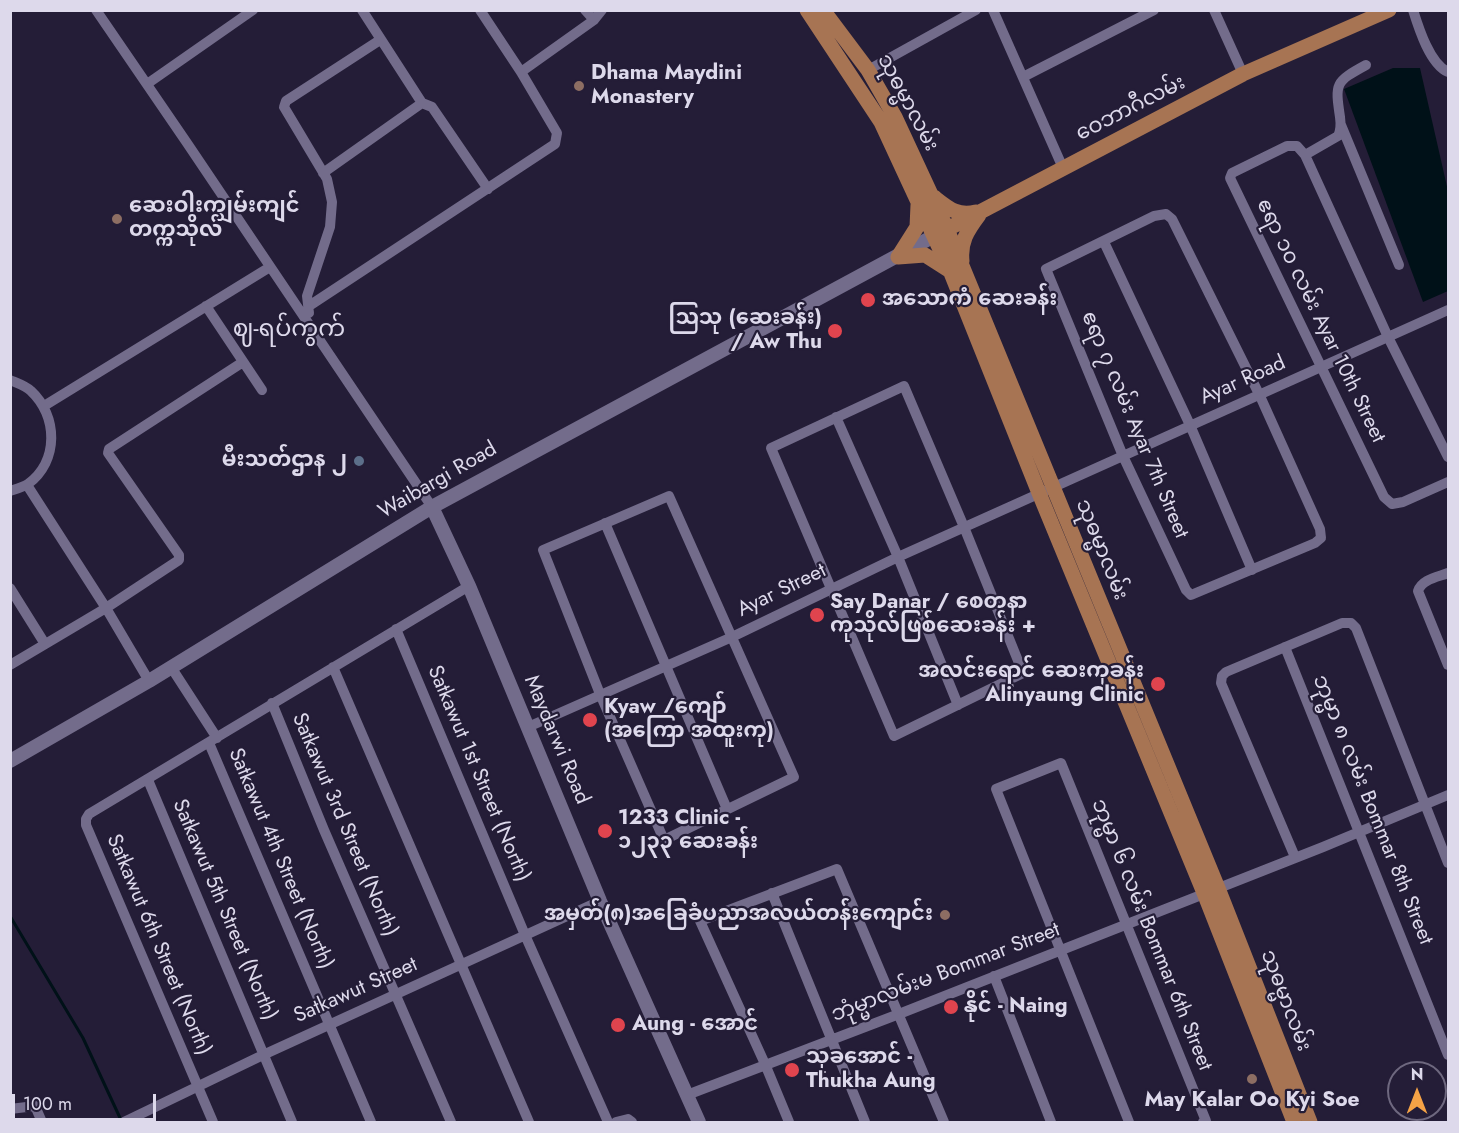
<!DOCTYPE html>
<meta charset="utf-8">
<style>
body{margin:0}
#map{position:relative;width:1459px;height:1133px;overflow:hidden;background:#241d37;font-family:Jost,sans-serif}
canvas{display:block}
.frame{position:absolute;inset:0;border:12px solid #ddd9eb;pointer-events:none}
.north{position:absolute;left:1387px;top:1061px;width:60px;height:60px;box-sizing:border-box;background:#241d37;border:2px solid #6e687f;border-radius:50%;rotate:0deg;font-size:16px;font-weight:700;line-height:24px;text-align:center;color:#ddd9eb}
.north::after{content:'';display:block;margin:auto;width:21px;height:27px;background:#f5a346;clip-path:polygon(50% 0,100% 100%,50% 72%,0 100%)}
.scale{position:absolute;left:12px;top:1094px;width:144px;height:27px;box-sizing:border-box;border:3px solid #ddd9eb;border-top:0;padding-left:8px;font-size:18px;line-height:21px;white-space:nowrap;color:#ddd9eb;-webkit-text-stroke:4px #241d37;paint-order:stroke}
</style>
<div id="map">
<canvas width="1459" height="1133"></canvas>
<div class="frame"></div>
<div class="north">N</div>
<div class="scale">100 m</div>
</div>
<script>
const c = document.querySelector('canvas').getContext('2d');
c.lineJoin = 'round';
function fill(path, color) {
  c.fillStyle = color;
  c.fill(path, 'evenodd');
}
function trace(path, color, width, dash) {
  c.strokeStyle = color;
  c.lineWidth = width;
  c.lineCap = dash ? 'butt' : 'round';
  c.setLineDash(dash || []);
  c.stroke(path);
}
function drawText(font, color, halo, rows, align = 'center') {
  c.font = font + ' Jost,"Noto Sans Myanmar",sans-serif';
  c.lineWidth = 4.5;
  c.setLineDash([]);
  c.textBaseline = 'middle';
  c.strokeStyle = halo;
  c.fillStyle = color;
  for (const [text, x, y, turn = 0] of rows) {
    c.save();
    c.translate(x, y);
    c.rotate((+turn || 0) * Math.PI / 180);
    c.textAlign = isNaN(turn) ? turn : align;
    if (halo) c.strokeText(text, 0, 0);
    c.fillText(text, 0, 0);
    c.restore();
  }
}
const water = new Path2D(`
 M 1393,68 L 1420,68 L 1448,191 L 1448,291 L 1423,302 L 1344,89 Z`);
const stream = new Path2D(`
 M 10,916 L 83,1038 L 121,1120`);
const street = new Path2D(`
 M 96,10 L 187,143 L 432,507
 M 362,10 L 422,103 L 432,107 L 488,189
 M 585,10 L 594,20
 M 993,10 L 1063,168
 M 1214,10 L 1243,74
 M 1413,10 C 1419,29 1430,64 1448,72
 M 868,70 L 976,10
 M 521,72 L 594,20 L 602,10
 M 1023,77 L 1154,10
 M 147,84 L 253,10
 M 1341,125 L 1399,265
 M 1305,155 L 1338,136 C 1341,130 1341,124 1340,117 C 1335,83 1335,82 1366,65
 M 323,173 L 422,103
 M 1166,214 L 1172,219 L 1260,396 L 1320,529 L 1321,538 L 1315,543 L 1191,595 L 1186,590 L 1123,456 L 1046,269 L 1154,216 Z
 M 1104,242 L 1190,425 L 1252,570
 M 206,306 L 262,390
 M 309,306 L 555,144 L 557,133 L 521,72 L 480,10
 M 309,313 L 307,296 L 330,227 L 332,202 L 327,179 L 284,107 L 286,101 L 380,40
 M 10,380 C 17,383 26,386 31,391 C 58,416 59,461 28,484 C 23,487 16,489 10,491
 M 904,386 L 964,527 L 1023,673 L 894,736 L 771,448 Z
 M 44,406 L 270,267
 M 836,417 L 898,557 L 958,705
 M 1448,457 L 1388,337 L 1305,155 L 1297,146 L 1287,146 L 1232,173 L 1230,178 L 1384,497 L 1392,504 L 1403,502 L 1448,482
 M 27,485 L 106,608 L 149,681
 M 669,496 L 794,777 L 664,840 L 600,694 L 543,550 Z
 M 605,523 L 727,809
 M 1448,573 C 1438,577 1422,579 1418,591 L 1448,665
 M 10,588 L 45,644
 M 396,629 L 525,935 L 608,1122
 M 1285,647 L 1448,1055
 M 10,665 L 106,608 L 179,560 L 179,555 L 108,453 L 109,449 L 243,362
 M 171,667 L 217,738
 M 333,667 L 529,1122
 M 272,703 L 324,830 L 451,1122
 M 528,727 L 732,637 L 898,557 L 1448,310
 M 209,743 L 371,1122
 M 148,780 L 292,1122
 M 1295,857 L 1221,683 L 1222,676 L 1226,672 L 1342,623 L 1351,623 L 1356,628 L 1448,863
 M 772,893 L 865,1122
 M 994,976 L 1051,1122
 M 687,1095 L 899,1014 L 1323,847 L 1448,795
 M 10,1109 L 35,1106 L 42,1122
 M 124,1122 L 263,1055 L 600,901
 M 213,1122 L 86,825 L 86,819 L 89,814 L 469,586
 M 616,1122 L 628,1119 L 632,1122
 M 789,1122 L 765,1064 L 700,921 L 837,869 L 944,1122
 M 1129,1122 L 996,789 L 1061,763 L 1206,1121 L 1203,1122`);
const secondary = new Path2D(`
 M 432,507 L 469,586 L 600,901 L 699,1122
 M 10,761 L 149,681 L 432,507 L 934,236`);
const primary = new Path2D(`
 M 807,10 L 881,122 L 951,273 L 1039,493 L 1204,893 L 1294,1122
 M 823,10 L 868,70 L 895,117 L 947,229 L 1218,888 L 1310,1122
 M 934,197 C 948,208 958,217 976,212
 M 938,234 L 1243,74 L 1389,10
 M 898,257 L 917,227 L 918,205
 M 898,257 L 925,255 L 950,271
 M 962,261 C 960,242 967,231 979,215`);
const markers = [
 [579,86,6,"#8d6e63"],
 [117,219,6,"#8d6e63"],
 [868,300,8,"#e0444e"],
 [835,331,8,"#e0444e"],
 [359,461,6,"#5c6f8a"],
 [817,615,8,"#e0444e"],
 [1158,684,8,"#e0444e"],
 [590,720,8,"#e0444e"],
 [605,831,8,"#e0444e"],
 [945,915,6,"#8d6e63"],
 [951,1007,8,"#e0444e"],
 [618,1025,8,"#e0444e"],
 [792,1070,8,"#e0444e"],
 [1252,1079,6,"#8d6e63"]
];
const poiNames = [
 ["Dhama Maydini",591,74],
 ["Monastery",591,98],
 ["ဆေးဝါးကျွမ်းကျင်",129,207],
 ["တက္ကသိုလ်",129,231],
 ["အသောကံ ဆေးခန်း",882,300],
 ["သြသု (ဆေးခန်း)",822,319,"right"],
 ["/ Aw Thu",822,343,"right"],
 ["မီးသတ်ဌာန ၂",347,461,"right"],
 ["Say Danar / စေတနာ",830,603],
 ["ကုသိုလ်ဖြစ်ဆေးခန်း +",830,627],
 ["အလင်းရောင် ဆေးကုခန်း",1144,672,"right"],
 ["Alinyaung Clinic",1144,696,"right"],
 ["Kyaw /ကျော်",604,708],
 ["(အကြော အထူးကု)",604,732],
 ["1233 Clinic -",618,819],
 ["၁၂၃၃ ဆေးခန်း",618,843],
 ["အမှတ်(၈)အခြေခံပညာအလယ်တန်းကျောင်း",933,915,"right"],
 ["နိုင် - Naing",964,1007],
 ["Aung - အောင်",632,1025],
 ["သုခအောင် -",806,1058],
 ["Thukha Aung",806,1082],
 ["May Kalar Oo Kyi Soe",1252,1101,"center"]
];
const streetNames = [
 ["သုဓမ္မာလမ်း",907,103,62],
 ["ဝေဘာဂီလမ်း",1131,109,-27],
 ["ဧရာ ၁၀ လမ်း Ayar 10th Street",1320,321,64],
 ["Ayar Road",1243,381,-24],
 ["ဧရာ ၇ လမ်း Ayar 7th Street",1134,425,67],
 ["Waibargi Road",438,481,-30],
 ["သုဓမ္မာလမ်း",1101,550,68],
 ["Ayar Street",782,591,-26],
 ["Maydarwi Road",556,740,67],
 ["Satkawut 1st Street (North)",478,774,67],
 ["ဘုမ္မာ ၈ လမ်း Bommar 8th Street",1372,810,68],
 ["Satkawut 3rd Street (North)",344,825,67],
 ["Satkawut 4th Street (North)",280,859,67],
 ["Satkawut 5th Street (North)",224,910,67],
 ["ဘုမ္မာ ၆ လမ်း Bommar 6th Street",1151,935,68],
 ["Satkawut 6th Street (North)",158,945,67],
 ["ဘုံမ္မာလမ်းမ Bommar Street",946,973,-21],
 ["Satkawut Street",356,991,-24],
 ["သုဓမ္မာလမ်း",1285,1001,69]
];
const quarterNames = [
 ["ဈ-ရပ်ကွက်",289,330]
];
fill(water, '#001118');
trace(stream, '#001118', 3);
trace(street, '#736c8b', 10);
trace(secondary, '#736c8b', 14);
trace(primary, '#a77453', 15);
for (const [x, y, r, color] of markers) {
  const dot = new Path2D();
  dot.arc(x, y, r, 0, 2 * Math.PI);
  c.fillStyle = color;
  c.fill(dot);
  trace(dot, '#241d37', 2);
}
drawText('bold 21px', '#ddd9eb', '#241d37', poiNames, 'left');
drawText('21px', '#ddd9eb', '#241d37', streetNames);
drawText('24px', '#ddd9eb', '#241d37', quarterNames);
</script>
